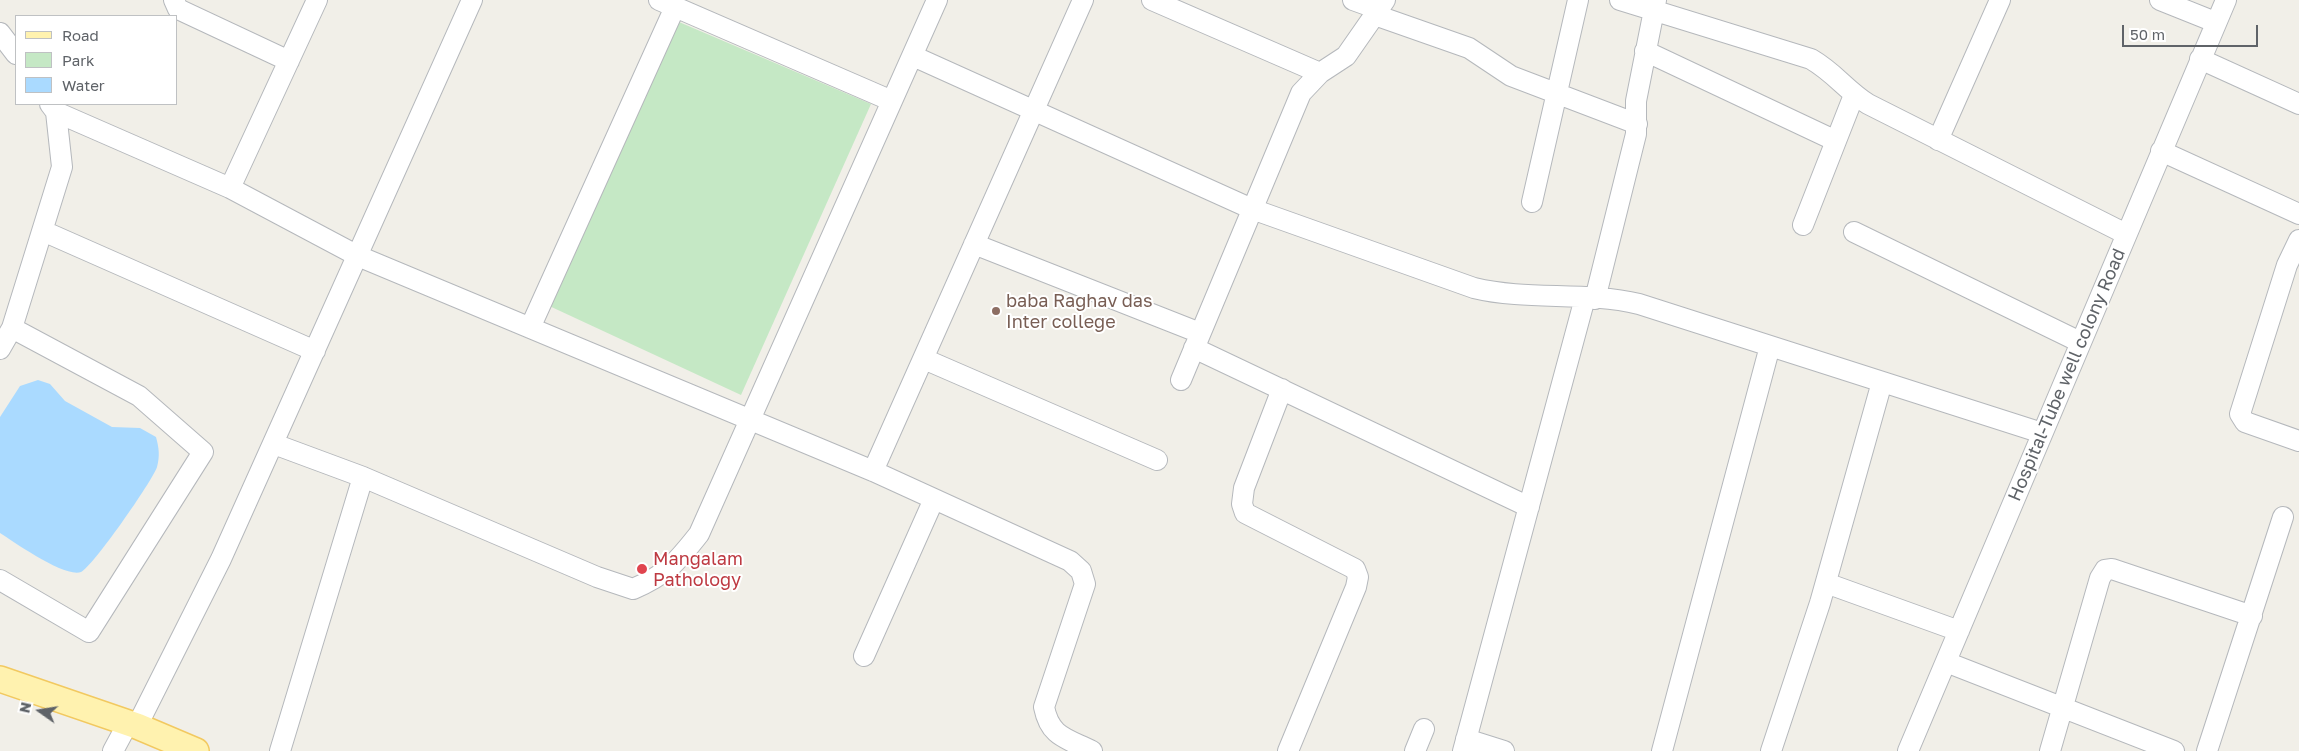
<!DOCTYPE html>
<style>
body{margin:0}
#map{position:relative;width:2299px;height:751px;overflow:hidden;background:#f1efe8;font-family:"Golos Text",sans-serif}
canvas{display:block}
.legend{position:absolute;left:15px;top:15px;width:162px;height:90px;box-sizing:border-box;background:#fff;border:1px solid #bfc1c3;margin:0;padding:6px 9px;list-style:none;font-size:15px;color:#5f6368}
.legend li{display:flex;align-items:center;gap:10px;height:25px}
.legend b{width:25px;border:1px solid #bfc1c3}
.north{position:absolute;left:15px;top:686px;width:50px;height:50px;-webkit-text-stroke:4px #fff;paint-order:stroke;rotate:283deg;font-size:14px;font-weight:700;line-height:20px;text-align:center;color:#5f6368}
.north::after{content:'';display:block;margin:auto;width:18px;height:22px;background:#5f6368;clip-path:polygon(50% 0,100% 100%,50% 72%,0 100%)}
.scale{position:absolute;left:2122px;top:25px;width:136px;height:22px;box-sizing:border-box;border:2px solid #5f6368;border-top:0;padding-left:6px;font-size:15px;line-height:18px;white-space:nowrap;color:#5f6368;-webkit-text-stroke:4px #fff;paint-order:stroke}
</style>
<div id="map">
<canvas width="2299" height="751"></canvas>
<ul class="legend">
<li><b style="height:6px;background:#fff2af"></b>Road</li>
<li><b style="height:14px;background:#c5e8c5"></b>Park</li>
<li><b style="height:14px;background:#aadaff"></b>Water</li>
</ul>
<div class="north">N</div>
<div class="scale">50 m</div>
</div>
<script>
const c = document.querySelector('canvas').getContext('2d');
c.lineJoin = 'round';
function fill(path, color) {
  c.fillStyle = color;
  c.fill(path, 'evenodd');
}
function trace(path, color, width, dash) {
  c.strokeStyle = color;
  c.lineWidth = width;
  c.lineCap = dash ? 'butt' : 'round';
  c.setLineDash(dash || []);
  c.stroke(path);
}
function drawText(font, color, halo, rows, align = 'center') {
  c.font = font + ' "Golos Text",sans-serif';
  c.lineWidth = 4;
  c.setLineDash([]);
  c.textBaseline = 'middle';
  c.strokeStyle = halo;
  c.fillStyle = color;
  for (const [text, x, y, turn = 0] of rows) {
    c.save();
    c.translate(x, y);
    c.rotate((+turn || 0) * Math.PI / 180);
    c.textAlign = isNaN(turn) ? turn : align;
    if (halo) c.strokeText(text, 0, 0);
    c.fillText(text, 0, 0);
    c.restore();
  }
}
const green = new Path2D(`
 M 672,19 L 871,104 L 741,395 L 545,304 Z`);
const water = new Path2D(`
 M 38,380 L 50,384 L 65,401 L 112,427 L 140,428 L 156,437 C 159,448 160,456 157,467 C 153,480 92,568 81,572 C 65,578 14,542 0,533 L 0,417 L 20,386 Z`);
const minor = new Path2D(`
 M 174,0 L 178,9 L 289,61
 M 659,0 L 892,101
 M 1152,0 L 1320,73
 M 1353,0 L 1378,9
 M 1620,0 L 1811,59 C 1835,73 1846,90 1868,104 L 2126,234
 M 2160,0 L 2215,22
 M 1375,15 L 1469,48 L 1511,76 L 1637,124
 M 0,33 L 16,54
 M 1645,51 L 1836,141
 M 913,56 L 1252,209 L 1474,288 C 1528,301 1585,291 1639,304 L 2042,433
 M 2200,59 L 2299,104
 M 56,112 L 230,188 L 358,256 L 873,471 L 1070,561 L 1081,571 L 1085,584 L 1044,707 C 1050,737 1066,738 1092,751
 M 1938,140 L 2000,0
 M 2161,151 L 2299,214
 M 230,188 L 317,0
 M 1532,202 L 1578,0
 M 1803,225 L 1854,95
 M 43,231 L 315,351
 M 1854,232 L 2080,342
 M 2299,240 L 2287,265 L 2240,414 L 2245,422 L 2299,441
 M 974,244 L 1200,333
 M 1595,299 L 1636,134 L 1636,101 L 1656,0
 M 530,328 L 675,7
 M 1194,348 L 1529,507
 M 0,349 L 12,328 L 62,167 L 56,112 L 50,104
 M 924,359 L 1157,460
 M 1181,380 L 1301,93 L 1320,73 L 1346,56 L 1385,0
 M 1282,389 L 1244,488 L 1242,504 L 1245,513 L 1355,569 L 1358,577 L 1356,587 L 1288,751
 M 274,444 L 363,477 L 597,577 L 633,589 C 666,575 677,562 699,534 L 937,0
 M 873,471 L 1083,0
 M 0,580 L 89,632 L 203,452 L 139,396 L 12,328
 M 1826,583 L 1959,631
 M 864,656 L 934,499
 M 1946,662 L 2174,751
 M 137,726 L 221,559 L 472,0
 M 1466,739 L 1504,751
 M 113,751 L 128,723
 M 280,751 L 363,477
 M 1415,751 L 1424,729
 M 1463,751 L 1585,298
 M 1662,751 L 1770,346
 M 1771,751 L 1820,603 L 1882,382
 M 1908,751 L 2226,0
 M 2050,751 L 2100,578 L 2105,570 L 2112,569 L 2252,616
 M 2207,751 L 2283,517`);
const major = new Path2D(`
 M 0,679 L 137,726 L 196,751`);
const markers = [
 [996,311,5,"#8d6e63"],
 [642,569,6,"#e0444e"]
];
const educationNames = [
 ["baba Raghav das",1006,301],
 ["Inter college",1006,322]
];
const streetNames = [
 ["Hospital-Tube well colony Road",2067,375,-67]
];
const healthNames = [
 ["Mangalam",653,559],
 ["Pathology",653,580]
];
fill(green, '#c5e8c5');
fill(water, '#aadaff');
trace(minor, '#b5b8bc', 22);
trace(major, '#f2c960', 28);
trace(minor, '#fff', 20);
trace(major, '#fff2af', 25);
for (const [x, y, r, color] of markers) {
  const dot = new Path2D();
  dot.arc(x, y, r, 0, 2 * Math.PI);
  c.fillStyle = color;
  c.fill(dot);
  trace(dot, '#fff', 2);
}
drawText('18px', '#785e54', '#fff', educationNames, 'left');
drawText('18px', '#5f6368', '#fff', streetNames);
drawText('18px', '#be3a42', '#fff', healthNames, 'left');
</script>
